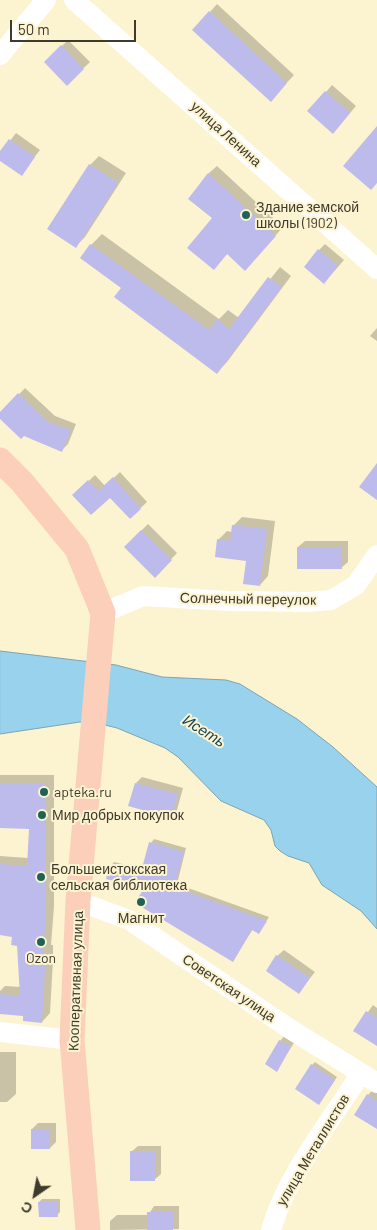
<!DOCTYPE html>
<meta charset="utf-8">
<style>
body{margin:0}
#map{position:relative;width:377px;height:1230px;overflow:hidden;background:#fcf3d0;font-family:Barlow,sans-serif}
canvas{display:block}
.north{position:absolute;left:10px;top:1170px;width:50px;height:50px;-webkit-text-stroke:4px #fcf3d0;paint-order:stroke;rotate:213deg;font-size:14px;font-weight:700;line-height:20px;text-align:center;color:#3e3a2c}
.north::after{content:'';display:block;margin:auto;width:18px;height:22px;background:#3e3a2c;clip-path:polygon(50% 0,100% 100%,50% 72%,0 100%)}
.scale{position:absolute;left:10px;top:20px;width:126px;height:22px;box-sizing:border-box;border:2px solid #3e3a2c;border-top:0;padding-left:6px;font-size:15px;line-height:18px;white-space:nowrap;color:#3e3a2c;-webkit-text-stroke:4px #fcf3d0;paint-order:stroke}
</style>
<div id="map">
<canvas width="377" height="1230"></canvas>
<div class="north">С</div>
<div class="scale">50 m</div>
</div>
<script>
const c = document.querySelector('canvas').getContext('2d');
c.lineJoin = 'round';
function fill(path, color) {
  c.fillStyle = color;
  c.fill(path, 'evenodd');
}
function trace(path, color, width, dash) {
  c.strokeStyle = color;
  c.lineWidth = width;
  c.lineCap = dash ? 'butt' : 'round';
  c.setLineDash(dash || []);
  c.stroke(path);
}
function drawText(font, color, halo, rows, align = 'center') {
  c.font = font + ' Barlow,sans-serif';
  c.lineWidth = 4;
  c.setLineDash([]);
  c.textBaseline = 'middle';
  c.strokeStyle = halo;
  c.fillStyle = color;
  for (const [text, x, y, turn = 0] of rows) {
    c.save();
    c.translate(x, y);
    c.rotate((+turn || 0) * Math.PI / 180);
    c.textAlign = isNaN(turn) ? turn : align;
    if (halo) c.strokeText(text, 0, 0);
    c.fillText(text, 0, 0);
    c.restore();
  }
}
const water = new Path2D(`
 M 0,651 L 116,665 L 162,677 L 226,680 L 240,684 L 297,719 L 333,747 L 377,787 L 377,929 L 361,911 L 322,885 L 309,863 L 288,856 L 280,851 L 275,846 L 271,830 L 264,820 L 221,801 L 178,757 L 165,748 L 117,728 L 97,723 L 80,722 L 0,734 Z`);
const shadow = new Path2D(`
 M 217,4 L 294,75 L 278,92 L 210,12 Z
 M 68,40 L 90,62 L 67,84 L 46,62 Z
 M 332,85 L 356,106 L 339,126 L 326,92 Z
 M 16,133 L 40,150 L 21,174 L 0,159 L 0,154 Z
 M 99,156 L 126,173 L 85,237 L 76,246 L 90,165 Z
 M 217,166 L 283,227 L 253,261 L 228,253 L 214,268 L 214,218 L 208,174 Z
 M 102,234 L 219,319 L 228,310 L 239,318 L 280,267 L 291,276 L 227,362 L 217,372 L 122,288 L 91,245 Z
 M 325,244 L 344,260 L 330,276 L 319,250 Z
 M 377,328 L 377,341 L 370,336 Z
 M 25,388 L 55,416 L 76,424 L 68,444 L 62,450 L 0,418 L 0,414 Z
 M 120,472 L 147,502 L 130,518 L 111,496 L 74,495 L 95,475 L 105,486 Z
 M 242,517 L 275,521 L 268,576 L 260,585 L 247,560 L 218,540 L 227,531 L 232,532 L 233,526 Z
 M 148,524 L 177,553 L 155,576 L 125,547 Z
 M 305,541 L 348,541 L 348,562 L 341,568 L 298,547 Z
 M 0,775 L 54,775 L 54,906 L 51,945 L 53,945 L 53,960 L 50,1013 L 42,1022 L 24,1015 L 0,1013 L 0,991 L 5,986 L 21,987 L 18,945 L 13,936 L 0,934 L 0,856 L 28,858 L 30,827 L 0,827 Z
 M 142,777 L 183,788 L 177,810 L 171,817 L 136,783 Z
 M 154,839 L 186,848 L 177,884 L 269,917 L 259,932 L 253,929 L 232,961 L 146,887 L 111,866 L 114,862 L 143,869 L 151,843 Z
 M 284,950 L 315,972 L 299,992 L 277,956 Z
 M 373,1005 L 377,1008 L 377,1045 L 355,1030 Z
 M 286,1034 L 296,1040 L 276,1070 L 280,1041 Z
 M 0,1052 L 16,1052 L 16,1094 L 7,1102 L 0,1102 Z
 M 315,1062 L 337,1077 L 319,1103 L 312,1065 Z
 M 373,1089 L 377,1091 L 377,1128 L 368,1095 Z
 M 38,1123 L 56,1123 L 56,1142 L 50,1148 L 32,1129 Z
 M 138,1146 L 161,1146 L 161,1174 L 154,1180 L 131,1152 Z
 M 42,1199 L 60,1199 L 60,1212 L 57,1215 L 39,1202 Z
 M 154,1206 L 179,1206 L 179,1229 L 110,1230 L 110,1221 L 117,1215 L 148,1215 Z`);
const building = new Path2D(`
 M 209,11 L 287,83 L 271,102 L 192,30 Z
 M 61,45 L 84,69 L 67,86 L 44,62 Z
 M 325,91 L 350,113 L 333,134 L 307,111 Z
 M 377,126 L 377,183 L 371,190 L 343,166 Z
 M 9,139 L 35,157 L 22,176 L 0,161 L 0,151 Z
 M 89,164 L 118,183 L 76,248 L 47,229 Z
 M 208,173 L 276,236 L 245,271 L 227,254 L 214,270 L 187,248 L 212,218 L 188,199 Z
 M 90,244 L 209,330 L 217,319 L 229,329 L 268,277 L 282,287 L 217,374 L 114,297 L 121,288 L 80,258 Z
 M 318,249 L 338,266 L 324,284 L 304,267 Z
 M 18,393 L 48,422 L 71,430 L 62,452 L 24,436 L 21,439 L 0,419 L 0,412 Z
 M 377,463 L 377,500 L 359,487 Z
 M 113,477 L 141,509 L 130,519 L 110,498 L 91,515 L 72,495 L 88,480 L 98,491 Z
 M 232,525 L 267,529 L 260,586 L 243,584 L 246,561 L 215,557 L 217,539 L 230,541 Z
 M 141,530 L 172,560 L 155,578 L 124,547 Z
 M 297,547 L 342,547 L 342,569 L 297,569 Z
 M 0,783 L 46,783 L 46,916 L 43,953 L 45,953 L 45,970 L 42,1023 L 23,1021 L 23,1016 L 0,1014 L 0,994 L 20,996 L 17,946 L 11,945 L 12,937 L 0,935 L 0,864 L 27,866 L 29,829 L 0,828 Z
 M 135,783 L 178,794 L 171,818 L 128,806 Z
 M 149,842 L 184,852 L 174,887 L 267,921 L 259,934 L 252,930 L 233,962 L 135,903 L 144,888 L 106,879 L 109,865 L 141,872 Z
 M 276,955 L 310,978 L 299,994 L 266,971 Z
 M 366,1011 L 377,1018 L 377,1046 L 353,1031 Z
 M 279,1040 L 291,1047 L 277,1072 L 265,1064 Z
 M 311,1064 L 335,1080 L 319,1105 L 295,1089 Z
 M 367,1094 L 377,1101 L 377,1129 L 354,1115 Z
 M 31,1129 L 50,1129 L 50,1149 L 31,1149 Z
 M 130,1151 L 155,1152 L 155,1181 L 130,1181 Z
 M 57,1201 L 58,1217 L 39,1217 L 38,1202 Z
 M 147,1212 L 174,1212 L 173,1230 L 147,1230 Z`);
const minor = new Path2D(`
 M 74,0 L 377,269
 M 0,55 L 46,0
 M 103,613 L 143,596 L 229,601 L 309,602 L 331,600 L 356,585 L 377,555
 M 78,901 L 129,920 L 290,1029 L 377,1083
 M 0,1032 L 72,1040
 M 271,1230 C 286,1176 331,1121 361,1073`);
const major = new Path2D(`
 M 0,460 L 22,482 L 77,549 L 103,613 L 78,901 L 72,1040 L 88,1230`);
const markers = [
 [246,215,5,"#1e6355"],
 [44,792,5,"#1e6355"],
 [42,815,5,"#1e6355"],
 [41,877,5,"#1e6355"],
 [141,902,5,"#1e6355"],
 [41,942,5,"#1e6355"]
];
const streetNames = [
 ["улица Ленина",226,134,42],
 ["Солнечный переулок",248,599,1],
 ["Кооперативная улица",76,981,-88],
 ["Советская улица",229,988,34],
 ["улица Металлистов",313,1150,-59]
];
const poiNames = [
 ["Здание земской",256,207],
 ["школы (1902)",256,223],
 ["apteka.ru",54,792],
 ["Мир добрых покупок",52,815],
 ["Большеистокская",51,869],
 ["сельская библиотека",51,885],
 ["Магнит",141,918,"center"],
 ["Ozon",41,958,"center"]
];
const waterNames = [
 ["Исеть",204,731,32]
];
fill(water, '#98d2ec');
trace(water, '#7da4b2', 1);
fill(shadow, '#0003');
fill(building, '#bcbbec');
trace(minor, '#fff', 20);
trace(major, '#fbcfb9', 25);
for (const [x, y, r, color] of markers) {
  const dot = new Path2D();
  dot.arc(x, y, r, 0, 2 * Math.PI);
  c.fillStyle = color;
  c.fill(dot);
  trace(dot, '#fcf3d0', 2);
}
drawText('14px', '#3e3a2c', '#fcf3d0', streetNames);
drawText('14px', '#3e3a2c', '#fcf3d0', poiNames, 'left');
drawText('italic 15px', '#154658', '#fcf3d0', waterNames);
</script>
